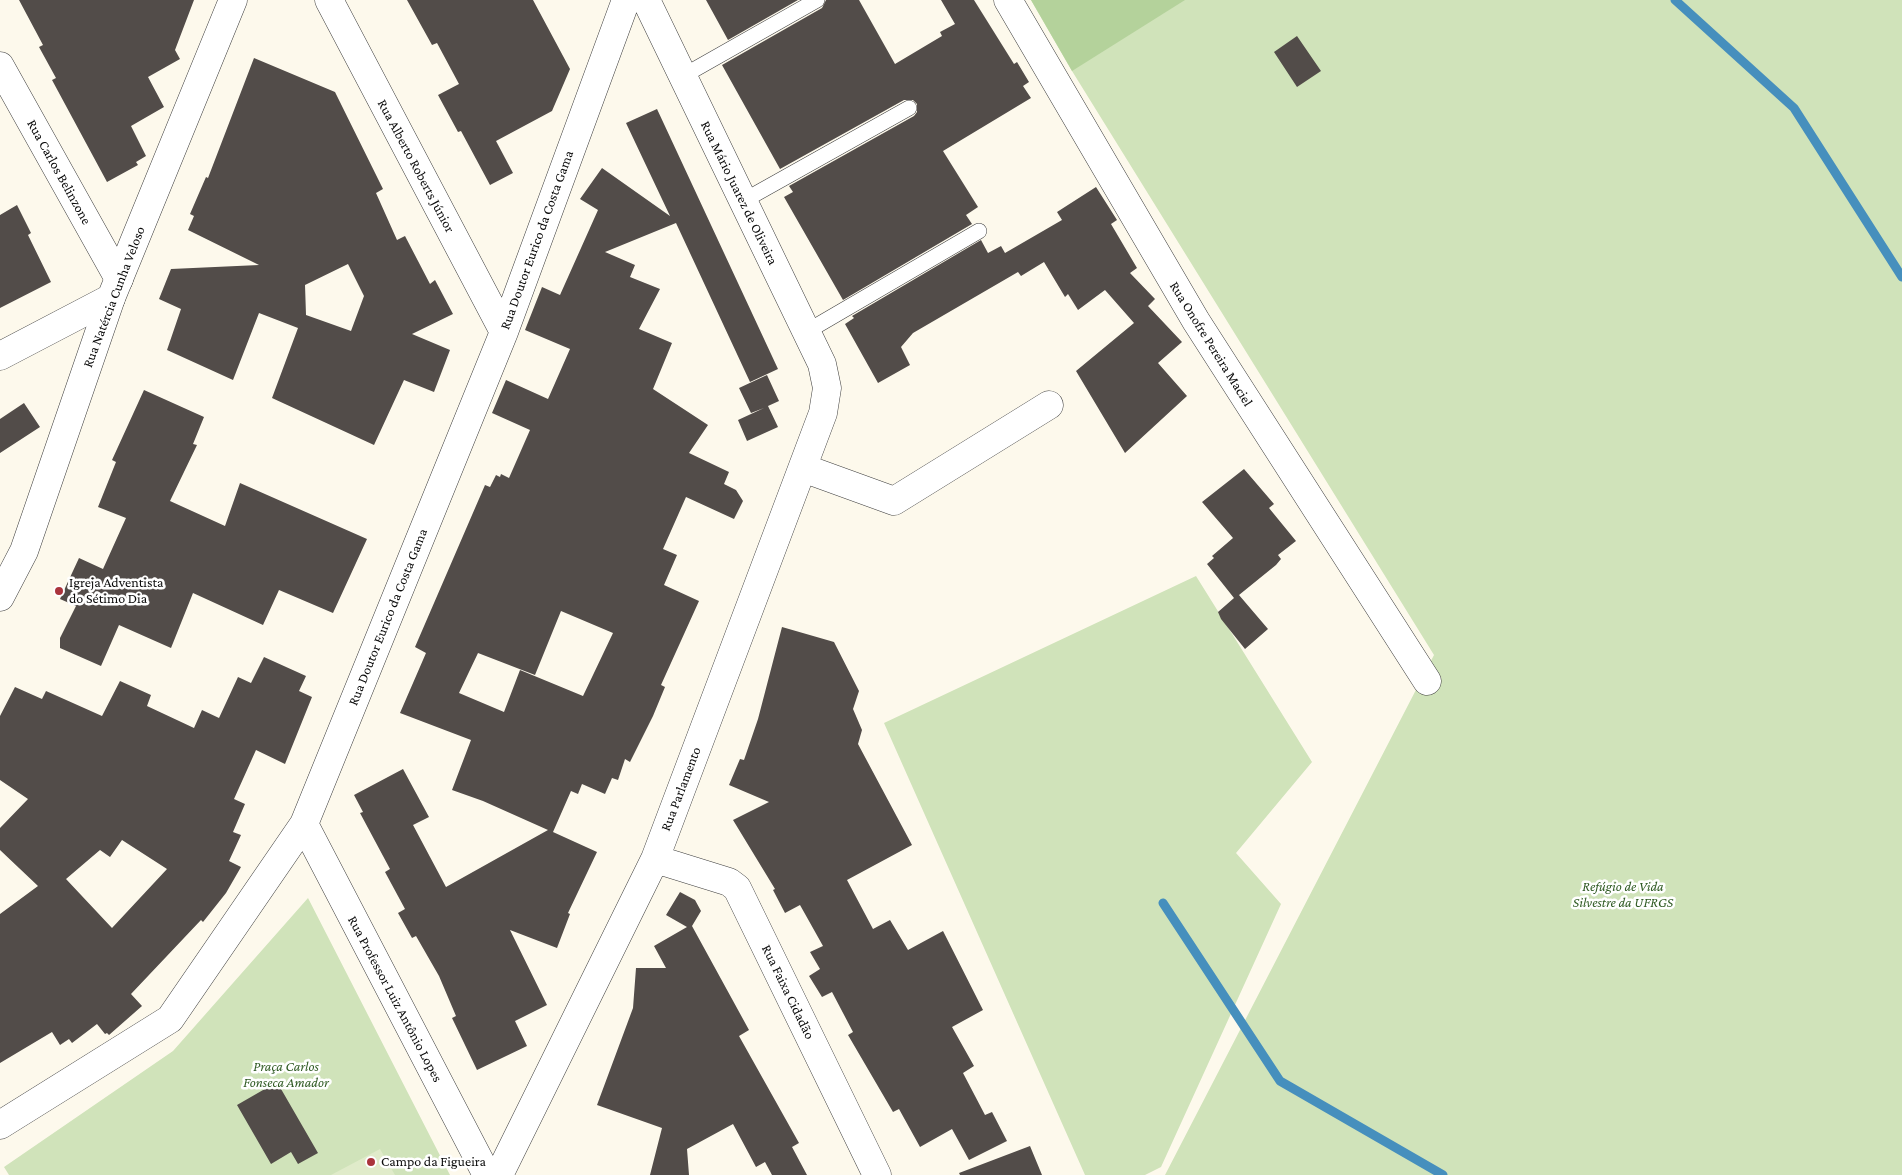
<!DOCTYPE html>
<meta charset="utf-8">
<style>
body{margin:0}
canvas{display:block;background:#fdf9ec}
</style>
<canvas width="1902" height="1175"></canvas>
<script>
const c = document.querySelector('canvas').getContext('2d');
c.lineJoin = 'round';
function fill(path, color) {
  c.fillStyle = color;
  c.fill(path, 'evenodd');
}
function trace(path, color, width, dash) {
  c.strokeStyle = color;
  c.lineWidth = width;
  c.lineCap = dash ? 'butt' : 'round';
  c.setLineDash(dash || []);
  c.stroke(path);
}
function drawText(font, color, halo, rows, align = 'center') {
  c.font = font + ' "Crimson Pro",serif';
  c.lineWidth = 5;
  c.setLineDash([]);
  c.textBaseline = 'middle';
  c.strokeStyle = halo;
  c.fillStyle = color;
  for (const [text, x, y, turn = 0] of rows) {
    c.save();
    c.translate(x, y);
    c.rotate((+turn || 0) * Math.PI / 180);
    c.textAlign = isNaN(turn) ? turn : align;
    if (halo) c.strokeText(text, 0, 0);
    c.fillText(text, 0, 0);
    c.restore();
  }
}
const green = new Path2D(`
 M 1031,0 L 1902,0 L 1902,1175 L 1165,1175 L 1434,655 L 1072,71 Z
 M 1196,576 L 1312,762 L 1236,853 L 1281,904 L 1161,1167 L 1145,1175 L 1085,1175 L 884,723 Z
 M 308,898 L 450,1175 L 9,1175 L 4,1167 L 173,1051 Z`);
const forest = new Path2D(`
 M 1031,0 L 1185,0 L 1072,71 Z`);
const pitch = new Path2D(`
 M 380,1149 L 395,1175 L 331,1175 Z`);
const stream = new Path2D(`
 M 1675,0 L 1794,108 L 1902,277
 M 1163,903 L 1280,1081 L 1443,1175`);
const building = new Path2D(`
 M 19,0 L 194,0 L 175,50 L 180,59 L 148,77 L 164,107 L 131,126 L 146,156 L 136,162 L 138,165 L 107,182 L 52,80 L 56,78 L 39,47 L 43,45 Z
 M 407,0 L 533,0 L 570,69 L 552,111 L 496,141 L 513,173 L 490,185 L 461,131 L 458,132 L 438,95 L 459,84 L 437,43 L 432,45 Z
 M 706,0 L 798,0 L 728,40 Z
 M 826,0 L 859,0 L 895,64 L 942,36 L 940,32 L 955,24 L 941,0 L 974,0 L 1014,64 L 1017,62 L 1029,82 L 1023,86 L 1031,98 L 943,151 L 978,207 L 966,215 L 972,224 L 843,300 L 784,197 L 793,192 L 789,186 L 914,116 L 917,112 L 917,104 L 913,100 L 904,100 L 780,169 L 722,65 L 822,8 Z
 M 1297,36 L 1321,71 L 1297,87 L 1274,52 Z
 M 254,58 L 335,92 L 383,189 L 376,193 L 397,240 L 405,236 L 430,284 L 435,280 L 453,314 L 412,334 L 450,350 L 434,392 L 404,380 L 374,445 L 272,398 L 298,328 L 259,313 L 233,380 L 167,350 L 181,309 L 159,299 L 171,269 L 259,265 L 188,230 L 194,216 L 190,214 L 206,177 L 208,178 ZM 348,264 L 364,296 L 351,331 L 306,315 L 305,285 Z
 M 657,109 L 778,369 L 750,382 L 676,223 L 605,252 L 635,265 L 630,277 L 660,289 L 639,329 L 672,343 L 653,389 L 708,425 L 689,453 L 729,472 L 724,484 L 736,490 L 743,501 L 734,519 L 686,497 L 663,549 L 677,555 L 664,585 L 699,601 L 661,685 L 665,687 L 653,716 L 630,762 L 625,759 L 618,780 L 612,778 L 605,794 L 582,784 L 578,794 L 571,791 L 553,832 L 597,852 L 568,913 L 570,914 L 557,948 L 510,930 L 547,1005 L 515,1021 L 527,1046 L 477,1070 L 452,1018 L 456,1016 L 439,976 L 416,936 L 412,938 L 398,913 L 405,909 L 385,872 L 390,869 L 360,813 L 363,812 L 354,795 L 403,769 L 429,817 L 413,825 L 446,887 L 548,830 L 483,801 L 452,790 L 471,740 L 400,713 L 426,653 L 415,647 L 485,485 L 490,487 L 496,475 L 500,477 L 501,474 L 509,478 L 530,430 L 492,413 L 506,380 L 548,399 L 570,349 L 525,330 L 542,287 L 560,295 L 598,210 L 580,199 L 602,168 L 670,216 L 626,123 ZM 561,611 L 613,633 L 583,696 L 520,670 L 504,712 L 459,693 L 478,653 L 535,675 Z
 M 1096,187 L 1117,220 L 1111,224 L 1137,268 L 1130,273 L 1155,299 L 1148,306 L 1182,342 L 1158,363 L 1187,396 L 1125,453 L 1076,371 L 1134,323 L 1105,290 L 1078,310 L 1068,294 L 1065,297 L 1044,262 L 1021,276 L 1018,272 L 913,333 L 901,347 L 910,365 L 878,383 L 845,324 L 854,318 L 852,316 L 981,240 L 988,253 L 1001,246 L 1005,253 L 1062,220 L 1057,212 Z
 M 17,205 L 31,233 L 28,235 L 51,282 L 0,308 L 0,215 Z
 M 767,375 L 779,401 L 768,406 L 778,427 L 747,441 L 738,420 L 764,408 L 751,413 L 739,388 Z
 M 144,390 L 204,417 L 193,444 L 197,445 L 170,501 L 225,526 L 240,483 L 367,539 L 333,613 L 279,590 L 263,625 L 193,593 L 171,648 L 119,625 L 101,666 L 60,648 L 60,638 L 76,606 L 60,599 L 79,558 L 103,569 L 126,518 L 98,507 L 116,462 L 112,460 Z
 M 24,403 L 40,427 L 0,453 L 0,419 Z
 M 1244,469 L 1274,504 L 1269,508 L 1296,541 L 1278,555 L 1281,559 L 1276,565 L 1239,595 L 1268,629 L 1245,649 L 1221,619 L 1218,612 L 1234,598 L 1207,564 L 1214,558 L 1212,556 L 1233,538 L 1202,502 Z
 M 782,627 L 834,642 L 859,691 L 853,709 L 862,730 L 858,744 L 912,845 L 847,880 L 873,929 L 890,920 L 908,950 L 943,931 L 983,1010 L 952,1027 L 974,1066 L 963,1073 L 985,1115 L 992,1112 L 1007,1141 L 969,1160 L 952,1129 L 920,1147 L 899,1109 L 893,1112 L 848,1035 L 853,1032 L 832,992 L 822,997 L 809,976 L 820,969 L 810,952 L 823,946 L 800,905 L 785,913 L 773,890 L 775,889 L 733,820 L 769,802 L 729,785 L 740,759 L 744,760 L 758,719 Z
 M 264,657 L 306,676 L 299,691 L 312,697 L 285,764 L 256,750 L 234,799 L 245,804 L 233,832 L 241,835 L 229,861 L 241,867 L 226,893 L 203,922 L 201,920 L 131,994 L 142,1006 L 109,1035 L 107,1033 L 105,1034 L 97,1024 L 72,1043 L 69,1039 L 60,1045 L 52,1032 L 0,1063 L 0,914 L 38,886 L 0,850 L 0,828 L 28,799 L 0,780 L 0,716 L 15,687 L 42,699 L 46,691 L 102,716 L 120,681 L 151,695 L 147,706 L 194,728 L 202,710 L 219,718 L 238,677 L 251,683 ZM 122,840 L 167,869 L 112,928 L 66,879 L 100,850 L 110,857 Z
 M 680,892 L 695,900 L 701,911 L 692,926 L 749,1030 L 739,1036 L 799,1143 L 792,1147 L 807,1175 L 772,1175 L 765,1162 L 756,1167 L 733,1124 L 687,1149 L 689,1175 L 650,1175 L 662,1128 L 597,1105 L 633,1008 L 636,968 L 666,968 L 654,946 L 687,927 L 666,915 Z
 M 277,1082 L 318,1153 L 298,1164 L 291,1152 L 271,1164 L 237,1105 Z
 M 1030,1146 L 1042,1175 L 960,1175 L 959,1173 Z`);
const service = new Path2D(`
 M 683,76 L 817,0
 M 743,201 L 909,108
 M 806,332 L 979,231`);
const minor = new Path2D(`
 M 329,0 L 504,332
 M 1008,0 L 1196,321 L 1427,681
 M 0,66 L 119,279
 M 803,468 L 894,501 L 1049,405
 M 0,597 L 24,551 L 111,298
 M 304,824 L 487,1175
 M 655,859 L 729,882 L 737,888 L 877,1175
 M 0,1125 L 170,1019 L 304,824 L 504,332 L 626,0
 M 499,1175 L 655,859 L 823,413 L 827,388 L 822,364 L 646,0`);
const tertiary = new Path2D(`
 M 0,356 L 111,298 L 233,0`);
const markers = [
 [59,591,5,"#aa343c"],
 [371,1162,5,"#aa343c"]
];
const streetNames = [
 ["Rua Alberto Roberts Júnior",416,166,62],
 ["Rua Carlos Belinzone",59,172,61],
 ["Rua Mário Juarez de Oliveira",739,193,64],
 ["Rua Doutor Eurico da Costa Gama",537,240,-70],
 ["Rua Natércia Cunha Veloso",114,297,-69],
 ["Rua Onofre Pereira Maciel",1211,344,58],
 ["Rua Doutor Eurico da Costa Gama",388,617,-68],
 ["Rua Parlamento",681,789,-69],
 ["Rua Faixa Cidadão",788,992,64],
 ["Rua Professor Luiz Antônio Lopes",395,999,62]
];
const poiNames = [
 ["Igreja Adventista",69,583],
 ["do Sétimo Dia",69,599],
 ["Campo da Figueira",381,1162]
];
const parkNames = [
 ["Refúgio de Vida",1623,887],
 ["Silvestre da UFRGS",1623,903],
 ["Praça Carlos",286,1067],
 ["Fonseca Amador",286,1083]
];
fill(green, '#d0e3ba');
fill(forest, '#b4d29b');
fill(pitch, '#e0ebca');
trace(stream, '#468fbd', 9);
fill(building, '#524c49');
trace(service, '#3e3e3e', 16);
trace(minor, '#3e3e3e', 29);
trace(tertiary, '#3e3e3e', 29);
trace(service, '#fff', 15);
trace(minor, '#fff', 28);
trace(tertiary, '#fff', 28);
for (const [x, y, r, color] of markers) {
  const dot = new Path2D();
  dot.arc(x, y, r, 0, 2 * Math.PI);
  c.fillStyle = color;
  c.fill(dot);
  trace(dot, '#fff', 2);
}
drawText('14px', '#0b0b0b', '#fff', streetNames);
drawText('14px', '#0b0b0b', '#fff', poiNames, 'left');
drawText('italic 14px', '#305b24', '#fff', parkNames);
</script>
